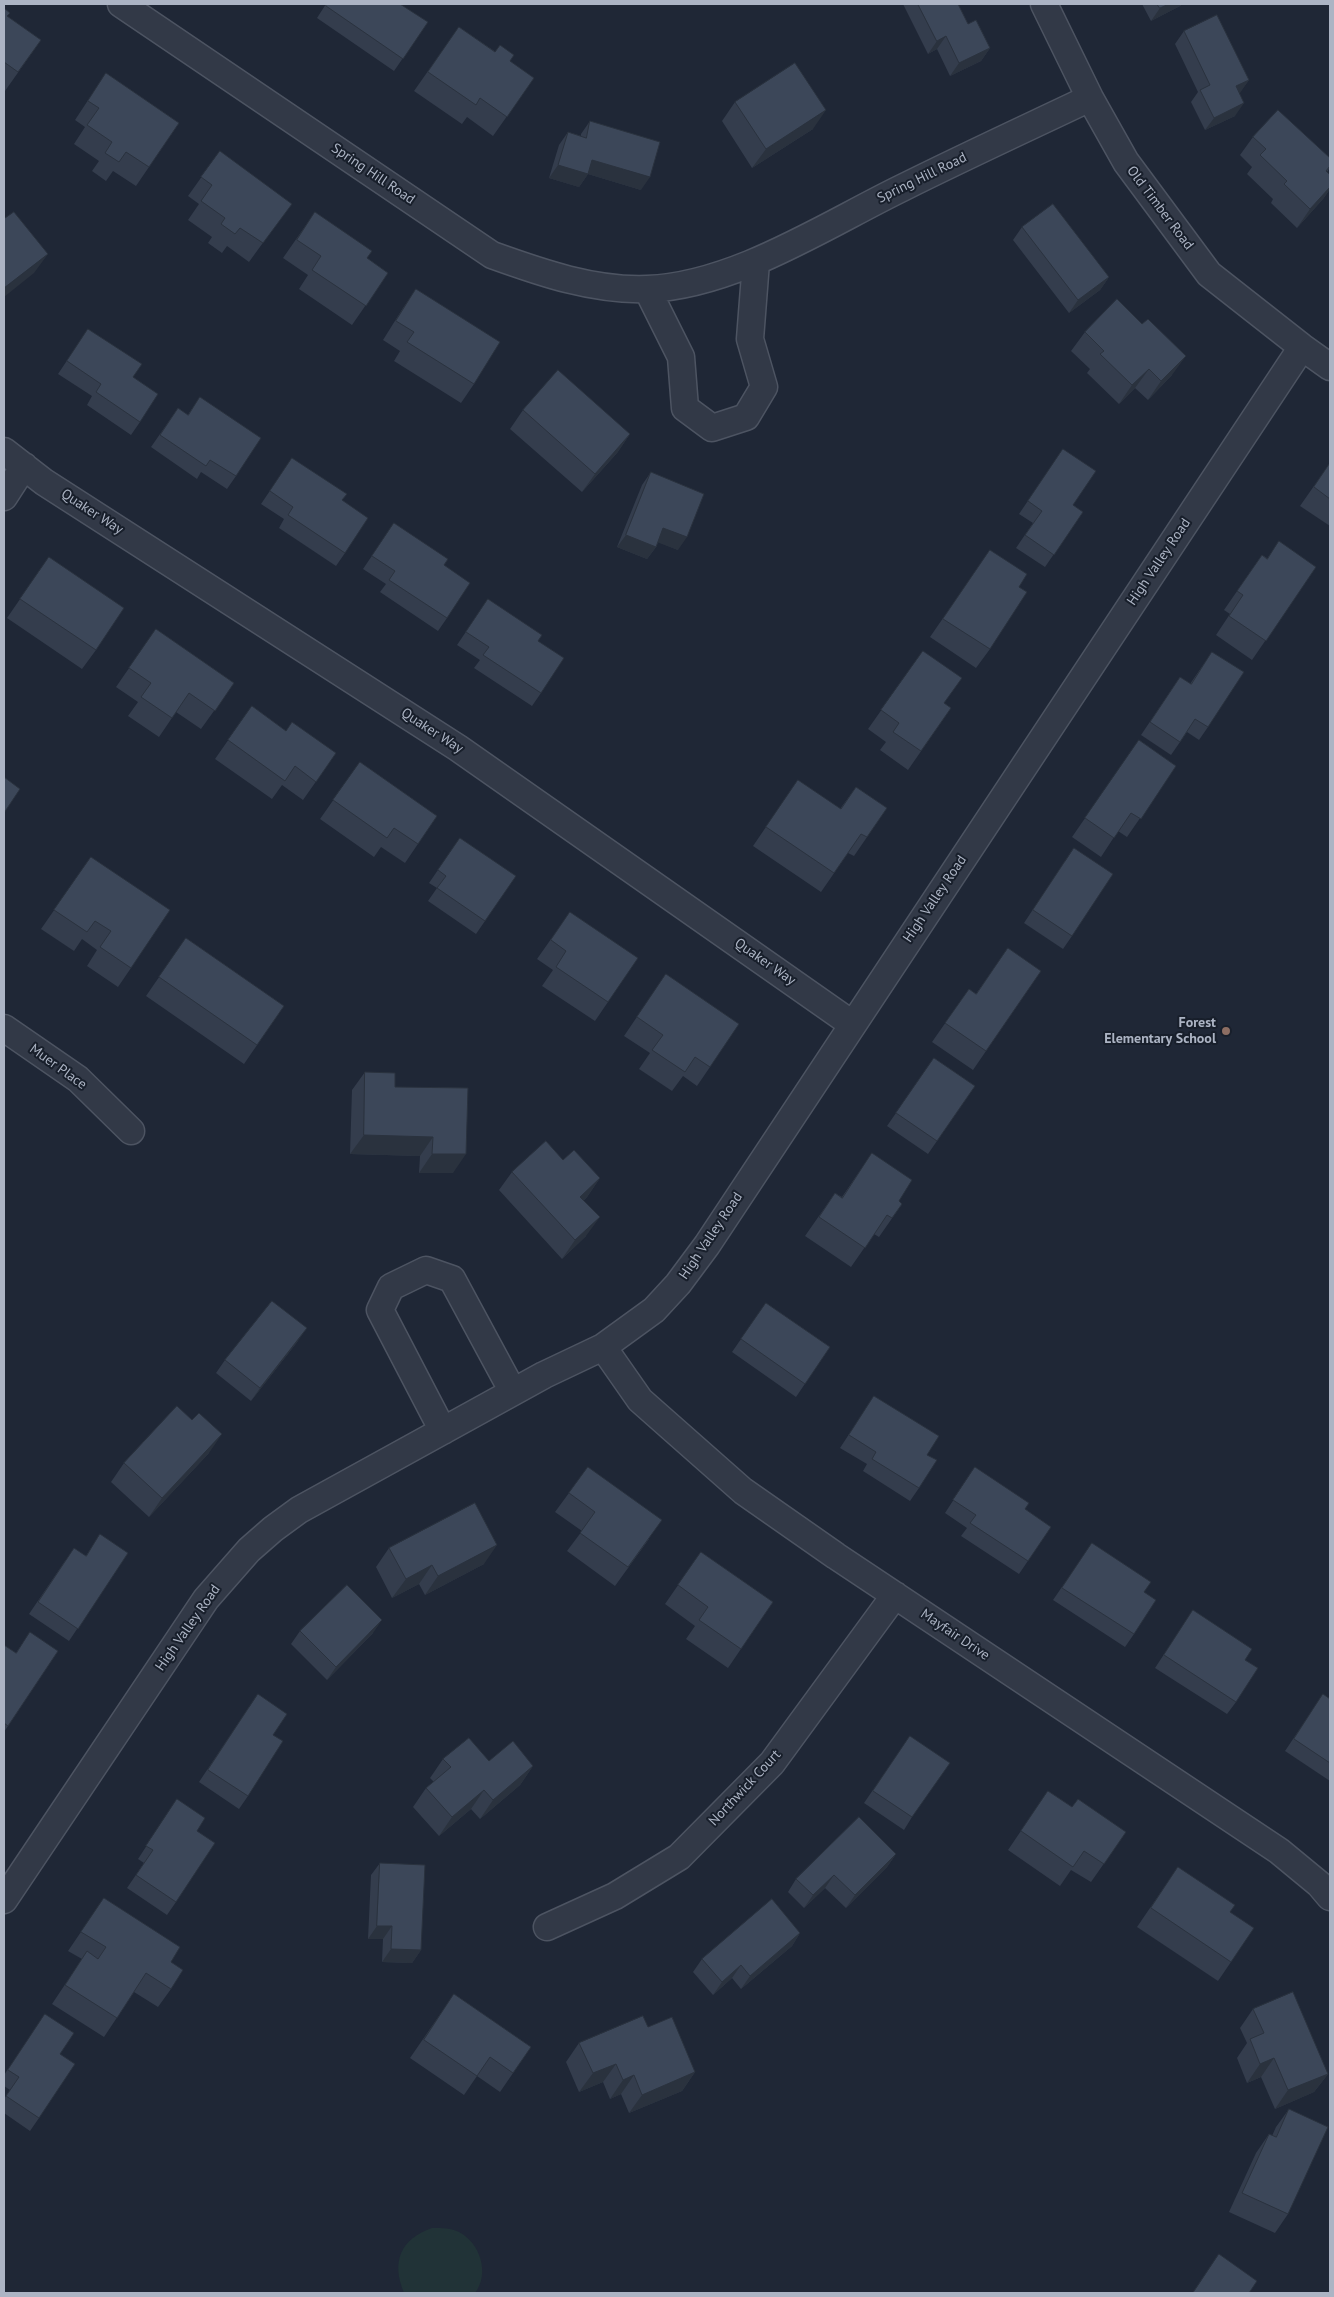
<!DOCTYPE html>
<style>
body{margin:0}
#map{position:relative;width:1334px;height:2297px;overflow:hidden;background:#1f2736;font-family:"PT Sans",sans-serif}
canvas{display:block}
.frame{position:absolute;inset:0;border:5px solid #acb4c4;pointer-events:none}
</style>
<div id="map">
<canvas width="1334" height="2297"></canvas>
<div class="frame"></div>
</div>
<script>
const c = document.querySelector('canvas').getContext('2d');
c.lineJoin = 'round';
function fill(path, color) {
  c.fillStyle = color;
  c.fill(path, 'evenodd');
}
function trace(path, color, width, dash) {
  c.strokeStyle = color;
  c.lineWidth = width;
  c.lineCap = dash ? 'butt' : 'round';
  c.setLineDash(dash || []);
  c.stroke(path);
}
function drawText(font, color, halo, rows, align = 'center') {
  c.font = font + ' "PT Sans",sans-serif';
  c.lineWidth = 4;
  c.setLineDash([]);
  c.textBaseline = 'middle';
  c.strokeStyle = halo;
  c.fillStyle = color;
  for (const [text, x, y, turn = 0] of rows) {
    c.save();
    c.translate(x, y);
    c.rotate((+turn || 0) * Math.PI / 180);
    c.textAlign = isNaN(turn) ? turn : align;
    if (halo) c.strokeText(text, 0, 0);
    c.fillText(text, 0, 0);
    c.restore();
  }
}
const green = new Path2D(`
 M 432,2228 C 442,2228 451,2228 459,2232 C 480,2243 490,2273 475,2293 L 404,2293 C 391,2262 400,2239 432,2228 Z`);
const street = new Path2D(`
 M 121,4 L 492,255 C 542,273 594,291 647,289 C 734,286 826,225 902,188 C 964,157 1027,128 1090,98
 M 1044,4 L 1090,98 L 1126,162 L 1209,274 L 1302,347 L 1330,367
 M 647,289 L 681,357 L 685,408 L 712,428 L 746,417 L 764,387 L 750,339 L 756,262
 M 4,451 L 44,482 L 458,748 L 852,1024
 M 4,497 L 24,466
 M 4,1028 L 78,1079 L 131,1131
 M 603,1347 L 640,1400 L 743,1491 L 836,1556 L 1279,1851 L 1319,1884 L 1330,1897
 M 443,1431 L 380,1310 L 391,1287 L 426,1270 L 452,1279 L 513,1392
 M 4,1900 L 206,1599 L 249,1550 L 273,1529 L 299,1510 L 544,1375 L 603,1347 L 654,1310 L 678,1284 L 707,1245 L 1302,347
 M 547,1927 L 615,1896 L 679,1857 L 772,1763 L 895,1595`);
const wall = new Path2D(`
 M 326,4 L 428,22 L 394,71 L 317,18 Z
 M 903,4 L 958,4 L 968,24 L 990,48 L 981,61 L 950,76 L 937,49 L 928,54 Z
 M 1142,4 L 1182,4 L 1180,6 L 1151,21 Z
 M 4,8 L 7,16 L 41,40 L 5,91 L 4,91 Z
 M 459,27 L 534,78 L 493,136 L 467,117 L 462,124 L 414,91 Z
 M 1184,31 L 1249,80 L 1239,93 L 1235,116 L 1205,130 L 1191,102 L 1198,92 L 1175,44 Z
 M 106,73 L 179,123 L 136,186 L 113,171 L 106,181 L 92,171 L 99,161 L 74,144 L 85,127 L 75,120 Z
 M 735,102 L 813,129 L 752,168 L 722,121 Z
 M 590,121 L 641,190 L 588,174 L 579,187 L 549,178 L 559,145 L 568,132 L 581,136 L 581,134 Z
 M 1253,137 L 1330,158 L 1330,167 L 1327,172 L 1330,175 L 1330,189 L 1323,199 L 1297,228 L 1271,203 L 1273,199 L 1247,174 L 1252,167 L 1240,155 Z
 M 220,151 L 278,222 L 249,262 L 227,246 L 222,253 L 208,243 L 212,237 L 188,220 L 199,204 L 188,196 Z
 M 315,212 L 367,258 L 388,273 L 352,325 L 299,289 L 308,275 L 283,258 Z
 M 1022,227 L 1109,277 L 1100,290 L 1069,313 L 1013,240 Z
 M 416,289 L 474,384 L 461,403 L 394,361 L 400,351 L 383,340 L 403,308 Z
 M 88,329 L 140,422 L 131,435 L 87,405 L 92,396 L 58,374 Z
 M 1085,332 L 1172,375 L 1148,400 L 1135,388 L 1119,404 L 1087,373 L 1090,369 L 1071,351 Z
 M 200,397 L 236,476 L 227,489 L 201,472 L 197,479 L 151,447 L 178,408 L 188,415 Z
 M 523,410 L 630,434 L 617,453 L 582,492 L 510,429 Z
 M 1063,449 L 1073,505 L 1083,512 L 1045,567 L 1016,548 L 1033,523 L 1019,514 Z
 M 292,458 L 342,500 L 345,553 L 336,566 L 279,528 L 284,519 L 261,504 Z
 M 1330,463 L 1330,526 L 1300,506 Z
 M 651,472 L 678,550 L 658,542 L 656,547 L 647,559 L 617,547 L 642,485 Z
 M 394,523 L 444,565 L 447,618 L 438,631 L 380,592 L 386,584 L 363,569 Z
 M 990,550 L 1019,587 L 990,649 L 976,668 L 930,637 Z
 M 1262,555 L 1267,558 L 1316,567 L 1252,660 L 1216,635 L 1230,614 L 1224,610 Z
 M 49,557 L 96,650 L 82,669 L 7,618 Z
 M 488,599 L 538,641 L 541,693 L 532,706 L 474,668 L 480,660 L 457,645 Z
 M 156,629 L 234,683 L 201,729 L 176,712 L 159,737 L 128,716 L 138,702 L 116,687 Z
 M 923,651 L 944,703 L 951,708 L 908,770 L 880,750 L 886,742 L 868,729 Z
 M 1212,652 L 1208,727 L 1199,740 L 1187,732 L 1171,755 L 1141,735 L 1180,677 L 1190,684 Z
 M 252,706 L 286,731 L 336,753 L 303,800 L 282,785 L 272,799 L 215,759 Z
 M 1139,740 L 1176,766 L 1127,837 L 1118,831 L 1101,857 L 1072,837 Z
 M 360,762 L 437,816 L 405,863 L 381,847 L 374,857 L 320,819 Z
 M 798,780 L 840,809 L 856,787 L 887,808 L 854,856 L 848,853 L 821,892 L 753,846 Z
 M 460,838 L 485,921 L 476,934 L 428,901 L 437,888 L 429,883 Z
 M 91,857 L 131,968 L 118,987 L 87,966 L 97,950 L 82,939 L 74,951 L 41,929 Z
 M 1065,861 L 1072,936 L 1063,949 L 1024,923 Z
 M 570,912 L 608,1002 L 595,1021 L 542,986 L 553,970 L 537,959 Z
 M 186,938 L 284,1006 L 244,1064 L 146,996 Z
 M 1041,971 L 973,1070 L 932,1042 L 969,989 L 976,994 Z
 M 666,974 L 710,1067 L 697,1086 L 683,1076 L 672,1091 L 639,1069 L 650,1053 L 624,1036 Z
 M 934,1058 L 975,1086 L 928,1154 L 887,1126 Z
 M 365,1072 L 395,1087 L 468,1088 L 453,1173 L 419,1173 L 420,1156 L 350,1154 L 352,1090 Z
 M 872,1153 L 899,1201 L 902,1204 L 879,1237 L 874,1234 L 851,1267 L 805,1236 L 835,1193 L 842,1197 Z
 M 563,1160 L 600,1178 L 587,1197 L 584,1200 L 586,1236 L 562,1259 L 499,1190 L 512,1172 Z
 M 766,1303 L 830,1347 L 796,1397 L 732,1352 Z
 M 298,1341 L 251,1401 L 216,1373 L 225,1360 Z
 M 874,1396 L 927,1455 L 919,1488 L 910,1501 L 863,1471 L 867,1464 L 840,1448 Z
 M 209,1453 L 149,1517 L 111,1482 L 124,1463 Z
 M 588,1467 L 649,1539 L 615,1586 L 567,1551 L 582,1531 L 555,1512 Z
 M 975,1467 L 1025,1509 L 1051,1527 L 1019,1574 L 961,1536 L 967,1528 L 945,1513 Z
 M 1092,1543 L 1144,1592 L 1134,1634 L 1125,1647 L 1053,1600 Z
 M 389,1548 L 484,1564 L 425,1595 L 419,1584 L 392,1598 L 376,1567 Z
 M 701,1552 L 773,1602 L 728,1668 L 686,1639 L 695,1626 L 665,1604 Z
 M 128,1553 L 69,1641 L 29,1614 L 65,1561 L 85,1555 Z
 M 1193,1610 L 1245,1660 L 1236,1702 L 1227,1714 L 1155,1668 Z
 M 300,1631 L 373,1633 L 327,1680 L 291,1644 Z
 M 4,1646 L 16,1653 L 58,1651 L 4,1732 Z
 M 1323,1694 L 1330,1699 L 1330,1781 L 1285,1751 Z
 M 249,1707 L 273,1735 L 248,1796 L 239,1809 L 199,1782 Z
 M 910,1736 L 912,1817 L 904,1830 L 864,1803 Z
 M 443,1759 L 489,1761 L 533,1766 L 520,1785 L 480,1819 L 471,1809 L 439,1836 L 413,1807 L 426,1788 L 434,1782 L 430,1778 Z
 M 1048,1791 L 1072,1807 L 1126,1832 L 1091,1882 L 1071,1870 L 1060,1886 L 1008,1850 Z
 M 177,1799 L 197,1831 L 176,1902 L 167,1915 L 127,1888 L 144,1863 L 138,1859 Z
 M 896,1854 L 887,1867 L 846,1908 L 825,1888 L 804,1908 L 788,1892 L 796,1879 Z
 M 380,1863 L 421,1950 L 412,1963 L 382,1962 L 383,1939 L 368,1939 L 371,1875 Z
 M 1178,1867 L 1230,1912 L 1231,1962 L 1218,1981 L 1137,1927 Z
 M 104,1898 L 171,1962 L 171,1989 L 158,2007 L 134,1992 L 104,2037 L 52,2004 L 82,1959 L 68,1951 Z
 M 800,1933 L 792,1946 L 741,1989 L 732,1978 L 713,1995 L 693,1972 L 702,1959 Z
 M 454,1994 L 531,2047 L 500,2092 L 477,2076 L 464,2095 L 410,2058 Z
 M 1253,2009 L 1328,2074 L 1314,2092 L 1275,2109 L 1261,2077 L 1247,2083 L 1237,2058 L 1247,2043 L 1240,2028 Z
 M 45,2014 L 39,2118 L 30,2131 L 4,2113 L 4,2099 L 10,2090 L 4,2086 L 4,2075 Z
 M 648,2027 L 695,2072 L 682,2091 L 629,2113 L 621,2094 L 610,2099 L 603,2082 L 579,2092 L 566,2062 L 579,2043 Z
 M 1289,2109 L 1288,2214 L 1275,2233 L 1229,2212 L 1256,2153 L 1269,2134 L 1272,2136 L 1276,2127 Z`);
const shadedWall = new Path2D(`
 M 1169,4 L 1182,4 L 1180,6 L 1151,21 L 1160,8 Z
 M 946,36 L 937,49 L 928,54 L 937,41 Z
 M 990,48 L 981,61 L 950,76 L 959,63 Z
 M 1249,80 L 1240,93 L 1227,99 L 1236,86 Z
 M 1244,103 L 1235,116 L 1205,130 L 1214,118 Z
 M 826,110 L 813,129 L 752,168 L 766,149 Z
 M 592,160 L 650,177 L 641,190 L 588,174 L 579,187 L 549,178 L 558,165 Z
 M 1330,187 L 1330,189 L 1323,199 L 1297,228 L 1310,209 Z
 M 48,254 L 34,273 L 4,297 L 4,288 Z
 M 1109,277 L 1100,290 L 1069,313 L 1078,300 Z
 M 1186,356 L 1172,375 L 1148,400 L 1161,381 Z
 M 1149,369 L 1135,388 L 1119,404 L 1132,385 Z
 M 630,434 L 617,453 L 582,492 L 595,474 Z
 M 663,528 L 687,537 L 678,550 L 654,541 Z
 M 626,535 L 656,547 L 647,559 L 617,547 Z
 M 364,1135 L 433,1137 L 420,1156 L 350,1154 Z
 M 432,1154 L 466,1154 L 453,1173 L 419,1173 Z
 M 600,1178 L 587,1197 L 567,1215 L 580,1197 Z
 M 600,1217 L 586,1236 L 562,1259 L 575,1240 Z
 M 307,1328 L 298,1341 L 251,1401 L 260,1388 Z
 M 222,1434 L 209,1453 L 149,1517 L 162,1498 Z
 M 497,1545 L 484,1564 L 425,1595 L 438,1576 Z
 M 432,1565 L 419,1584 L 392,1598 L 406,1579 Z
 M 382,1620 L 373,1633 L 327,1680 L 336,1667 Z
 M 533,1766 L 520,1785 L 480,1819 L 493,1800 Z
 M 484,1790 L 471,1809 L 439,1836 L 452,1817 Z
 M 896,1854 L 887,1867 L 846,1908 L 855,1895 Z
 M 834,1875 L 825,1888 L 804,1908 L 813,1895 Z
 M 377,1926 L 392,1926 L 383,1939 L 368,1939 Z
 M 800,1933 L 792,1946 L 741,1989 L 750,1976 Z
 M 391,1949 L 421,1950 L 412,1963 L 382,1962 Z
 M 741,1965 L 732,1978 L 713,1995 L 722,1982 Z
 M 1274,2058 L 1261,2077 L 1247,2083 L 1260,2064 Z
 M 616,2064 L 603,2082 L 579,2092 L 593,2073 Z
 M 695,2072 L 682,2091 L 629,2113 L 642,2095 Z
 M 1328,2074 L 1314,2092 L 1275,2109 L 1288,2090 Z
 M 634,2075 L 621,2094 L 610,2099 L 623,2080 Z`);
const building = new Path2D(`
 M 327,4 L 400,4 L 428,22 L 403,59 L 326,6 Z
 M 918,4 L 958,4 L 968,24 L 976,20 L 990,48 L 959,63 L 946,36 L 937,41 Z
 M 1157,4 L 1169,4 L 1160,8 Z
 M 4,8 L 10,13 L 7,16 L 41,40 L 18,72 L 4,62 Z
 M 1217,15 L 1249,80 L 1236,86 L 1244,103 L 1214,118 L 1200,90 L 1210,85 L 1184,31 Z
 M 459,27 L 495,52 L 500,45 L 514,55 L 510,61 L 534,78 L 507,117 L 480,98 L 476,105 L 428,72 Z
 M 795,63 L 826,110 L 766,149 L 735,102 Z
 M 106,73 L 179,123 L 149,167 L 126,152 L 119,162 L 105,153 L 112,142 L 87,125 L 99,108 L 88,101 Z
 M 1278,110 L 1330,158 L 1330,166 L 1326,171 L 1330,175 L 1330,187 L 1310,209 L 1284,184 L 1287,181 L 1260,155 L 1266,149 L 1253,137 Z
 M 590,121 L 660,142 L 650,177 L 592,160 L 588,174 L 558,165 L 568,132 L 586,138 Z
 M 220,151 L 292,204 L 263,243 L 240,228 L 235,234 L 221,224 L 225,218 L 201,201 L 212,185 L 201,177 Z
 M 1053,204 L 1109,277 L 1078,300 L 1022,227 Z
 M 14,212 L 48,254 L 4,288 L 4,219 Z
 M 315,212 L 372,251 L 367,258 L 388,273 L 366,306 L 312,270 L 321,256 L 297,240 Z
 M 416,289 L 500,342 L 474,384 L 407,342 L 414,332 L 396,321 Z
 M 1117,299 L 1142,324 L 1148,319 L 1186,356 L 1161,381 L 1149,369 L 1132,385 L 1100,354 L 1104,351 L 1085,332 Z
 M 88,329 L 142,364 L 133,377 L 158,394 L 140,422 L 96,392 L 101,384 L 67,361 Z
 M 558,370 L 630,434 L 595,474 L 523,410 Z
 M 200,397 L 261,438 L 236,476 L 210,460 L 206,466 L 160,435 L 178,408 L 188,415 Z
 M 1063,449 L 1096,471 L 1073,505 L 1083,512 L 1054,555 L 1025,535 L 1042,511 L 1028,501 Z
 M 292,458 L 347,494 L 342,500 L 368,518 L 345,553 L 288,515 L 293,507 L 270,491 Z
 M 1330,463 L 1330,499 L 1314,487 Z
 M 651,472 L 704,494 L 687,537 L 663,528 L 656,547 L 626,535 Z
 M 394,523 L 448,559 L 444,565 L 470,583 L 447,618 L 389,580 L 395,571 L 372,556 Z
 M 1279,541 L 1316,567 L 1266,641 L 1229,616 L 1243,595 L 1237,591 L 1262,555 L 1267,559 Z
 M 990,550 L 1027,574 L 1019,587 L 1027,592 L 990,649 L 943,619 Z
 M 49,557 L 124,608 L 96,650 L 20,599 Z
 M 488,599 L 542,635 L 538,641 L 564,658 L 541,693 L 483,655 L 489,647 L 466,632 Z
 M 156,629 L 234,683 L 215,711 L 189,693 L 172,718 L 141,697 L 151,683 L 129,668 Z
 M 923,651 L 962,678 L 944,703 L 951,708 L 921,751 L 893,732 L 899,723 L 881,710 Z
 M 1212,652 L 1244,672 L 1208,727 L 1195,719 L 1180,742 L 1150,722 L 1180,677 L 1191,684 Z
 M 252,706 L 286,731 L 292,722 L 336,753 L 316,782 L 295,766 L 285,781 L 228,740 Z
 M 1139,740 L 1176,766 L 1141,819 L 1131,813 L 1114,838 L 1085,818 Z
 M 360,762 L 437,816 L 418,844 L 394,828 L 387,838 L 333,800 Z
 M 4,777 L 20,789 L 4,813 Z
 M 798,780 L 841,809 L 856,787 L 887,808 L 867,837 L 861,834 L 834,873 L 766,827 Z
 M 460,838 L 516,876 L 485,921 L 437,888 L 446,876 L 438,870 Z
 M 1074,848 L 1113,874 L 1072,936 L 1033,910 Z
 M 91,857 L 170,910 L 131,968 L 100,947 L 111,931 L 95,921 L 87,932 L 54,910 Z
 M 570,912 L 638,958 L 608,1002 L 556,967 L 566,951 L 551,940 Z
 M 186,938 L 284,1006 L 257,1045 L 159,977 Z
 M 1008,948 L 1041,971 L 986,1051 L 945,1023 L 969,989 L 976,994 Z
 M 666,974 L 739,1024 L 710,1067 L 695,1057 L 685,1072 L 652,1050 L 663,1035 L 637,1017 Z
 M 934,1058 L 975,1086 L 937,1141 L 896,1113 Z
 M 365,1072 L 395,1073 L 395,1087 L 468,1088 L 466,1154 L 432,1154 L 433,1137 L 364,1135 Z
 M 546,1141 L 563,1160 L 574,1150 L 600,1178 L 580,1197 L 600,1217 L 575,1240 L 512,1172 Z
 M 872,1153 L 912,1180 L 899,1201 L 902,1204 L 892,1218 L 887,1215 L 865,1248 L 819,1217 L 835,1193 L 842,1198 Z
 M 272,1301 L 307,1328 L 260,1388 L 225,1360 Z
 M 766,1303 L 830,1347 L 805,1384 L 741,1339 Z
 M 874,1396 L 939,1436 L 927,1455 L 937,1460 L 919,1488 L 872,1459 L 876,1452 L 849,1435 Z
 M 177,1406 L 192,1420 L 199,1413 L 222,1434 L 162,1498 L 124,1463 Z
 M 588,1467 L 662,1520 L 628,1567 L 580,1533 L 595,1512 L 569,1493 Z
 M 975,1467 L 1029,1503 L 1025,1509 L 1051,1527 L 1028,1561 L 970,1523 L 976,1515 L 953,1500 Z
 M 475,1503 L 497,1545 L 438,1576 L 432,1565 L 406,1579 L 389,1548 Z
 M 100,1534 L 128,1553 L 78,1629 L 38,1602 L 74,1548 L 86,1556 Z
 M 1092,1543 L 1151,1582 L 1144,1592 L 1156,1600 L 1134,1634 L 1062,1588 Z
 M 701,1552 L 773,1602 L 741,1649 L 699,1620 L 708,1607 L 678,1585 Z
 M 347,1585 L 382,1620 L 336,1667 L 300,1631 Z
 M 1193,1610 L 1252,1649 L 1245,1660 L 1258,1668 L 1236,1702 L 1164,1655 Z
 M 30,1632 L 58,1651 L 8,1726 L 4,1723 L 4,1645 L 16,1653 Z
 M 258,1694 L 287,1714 L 273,1735 L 283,1741 L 248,1796 L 208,1770 Z
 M 1323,1694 L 1330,1699 L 1330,1763 L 1294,1739 Z
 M 910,1736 L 950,1763 L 912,1817 L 873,1791 Z
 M 469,1738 L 489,1761 L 513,1741 L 533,1766 L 493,1800 L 484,1790 L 452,1817 L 426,1788 L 451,1767 L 443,1759 Z
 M 1048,1791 L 1072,1807 L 1078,1799 L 1126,1832 L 1104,1864 L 1084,1851 L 1073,1867 L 1021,1831 Z
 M 177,1799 L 205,1818 L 197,1831 L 215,1843 L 176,1902 L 136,1875 L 153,1850 L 146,1846 Z
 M 859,1817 L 896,1854 L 855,1895 L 834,1875 L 813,1895 L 796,1879 Z
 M 380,1863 L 425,1865 L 421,1950 L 391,1949 L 392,1926 L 377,1926 Z
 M 1178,1867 L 1235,1905 L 1230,1912 L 1254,1928 L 1231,1962 L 1151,1908 Z
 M 104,1898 L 180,1947 L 171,1962 L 183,1970 L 171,1989 L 146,1973 L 117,2018 L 65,1985 L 87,1951 L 98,1959 L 106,1947 L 81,1932 Z
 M 772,1899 L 800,1933 L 750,1976 L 741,1965 L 722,1982 L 702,1959 Z
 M 1293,1992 L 1328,2074 L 1288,2090 L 1274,2058 L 1260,2064 L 1250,2039 L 1264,2033 L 1253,2009 Z
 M 454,1994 L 531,2047 L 513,2073 L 490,2057 L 477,2076 L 424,2040 Z
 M 45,2014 L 74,2033 L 60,2054 L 75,2064 L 39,2118 L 6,2096 L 19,2077 L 8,2070 Z
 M 643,2016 L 648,2027 L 672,2017 L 695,2072 L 642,2095 L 634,2075 L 623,2080 L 616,2064 L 593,2073 L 579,2043 Z
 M 1289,2109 L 1328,2127 L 1288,2214 L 1242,2193 L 1269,2134 L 1276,2137 Z
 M 1219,2254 L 1257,2281 L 1249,2293 L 1193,2293 Z`);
const markers = [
 [1226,1031,5,"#8d6e63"]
];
const streetNames = [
 ["Spring Hill Road",373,174,34],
 ["Spring Hill Road",922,178,-26],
 ["Old Timber Road",1160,208,53],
 ["Quaker Way",92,512,33],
 ["High Valley Road",1159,562,-56],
 ["Quaker Way",432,731,33],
 ["High Valley Road",935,899,-56],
 ["Quaker Way",765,962,35],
 ["Muer Place",58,1067,36],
 ["High Valley Road",711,1236,-56],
 ["High Valley Road",188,1628,-55],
 ["Mayfair Drive",955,1635,34],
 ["Northwick Court",745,1788,-47]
];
const poiNames = [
 ["Forest",1216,1023],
 ["Elementary School",1216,1039]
];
fill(green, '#213337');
trace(street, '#4d5462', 29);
trace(street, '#323947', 26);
fill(wall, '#343d4d');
fill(shadedWall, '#2a323e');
fill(building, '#3c4759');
trace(building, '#2a323e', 1);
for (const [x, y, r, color] of markers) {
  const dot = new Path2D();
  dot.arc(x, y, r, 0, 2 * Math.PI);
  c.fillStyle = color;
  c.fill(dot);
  trace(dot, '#181f2b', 2);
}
drawText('14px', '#acb4c4', '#181f2b', streetNames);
drawText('bold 14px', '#acb4c4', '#181f2b', poiNames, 'right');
</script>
